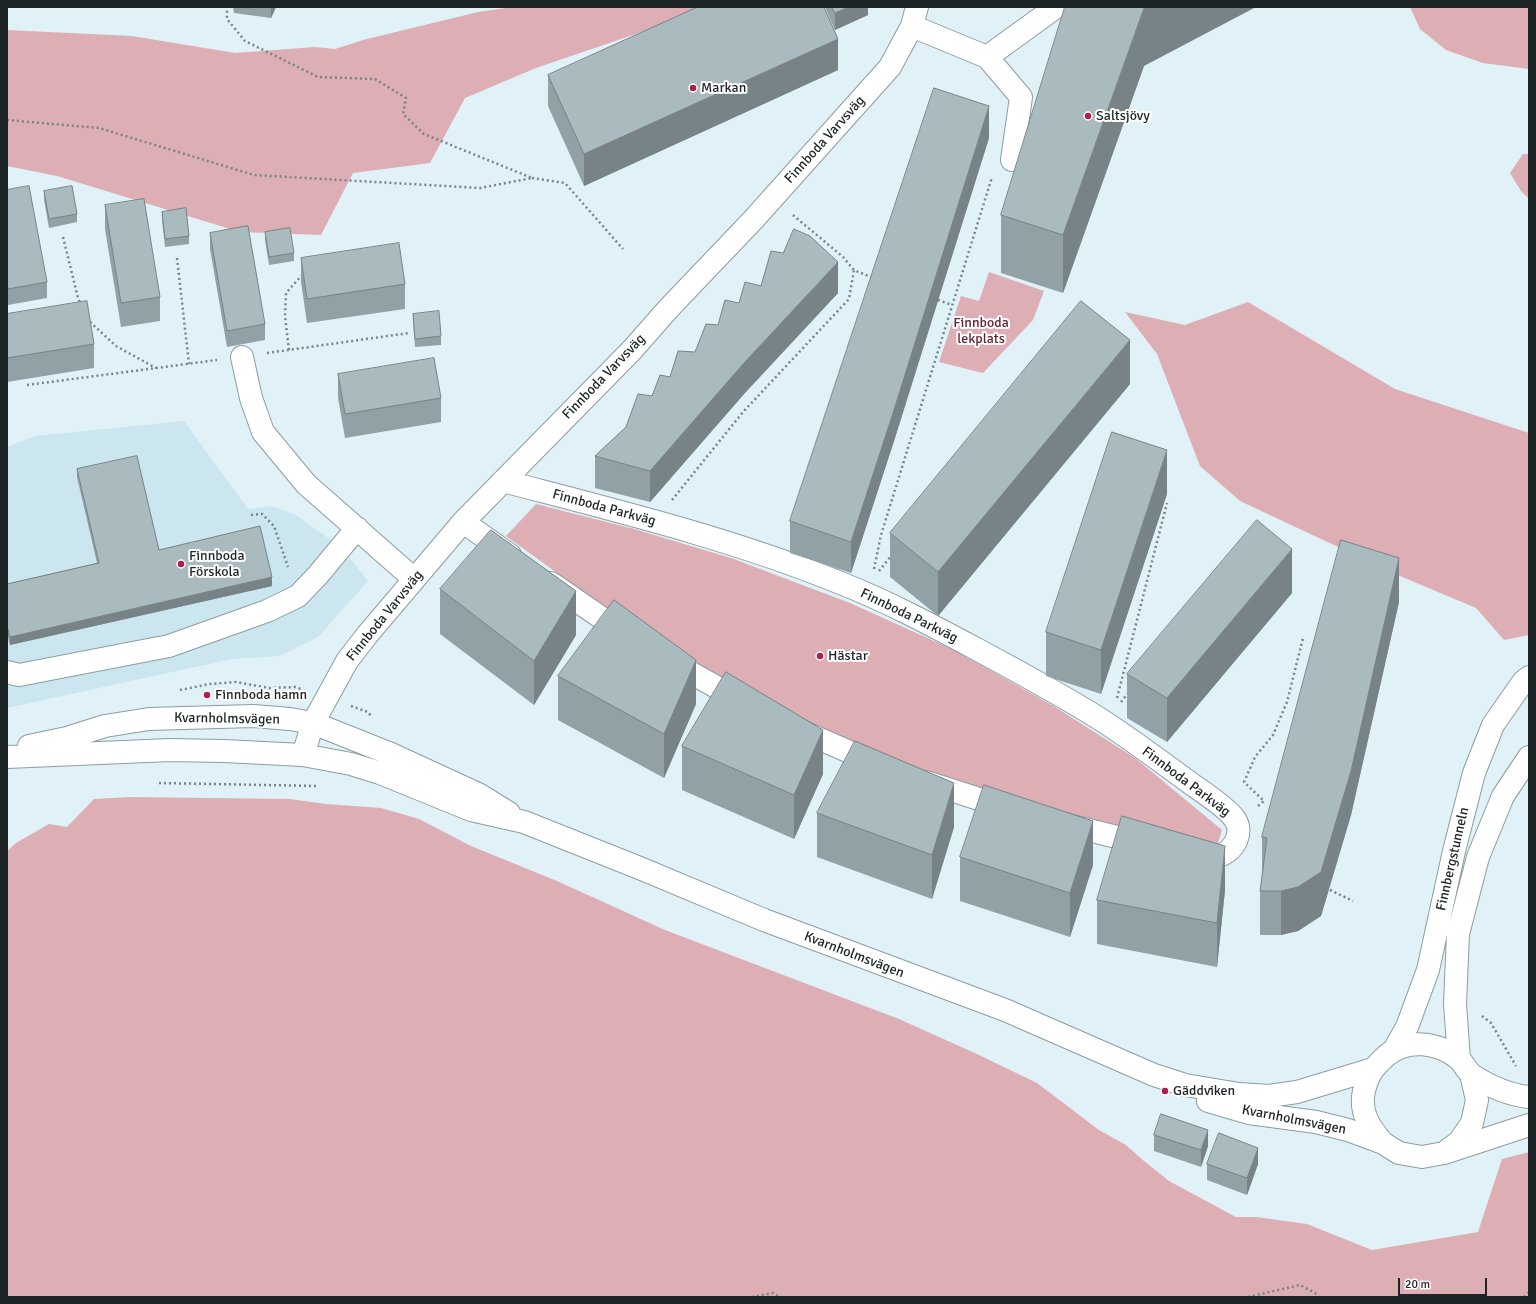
<!DOCTYPE html>
<meta charset="utf-8">
<style>
body{margin:0}
#map{position:relative;width:1536px;height:1304px;overflow:hidden;background:#e0f2f7;font-family:Signika,sans-serif}
canvas{display:block}
.frame{position:absolute;inset:0;border:8px solid #1e2527;pointer-events:none}
.scale{position:absolute;left:1398px;top:1278px;width:89px;height:18px;box-sizing:border-box;border:2px solid #1e2527;border-top:0;padding-left:5px;font-size:12px;line-height:14px;white-space:nowrap;color:#1e2527;-webkit-text-stroke:3px #fff;paint-order:stroke}
</style>
<div id="map">
<canvas width="1536" height="1304"></canvas>
<div class="frame"></div>
<div class="scale">20 m</div>
</div>
<script>
const c = document.querySelector('canvas').getContext('2d');
c.lineJoin = 'round';
function fill(path, color) {
  c.fillStyle = color;
  c.fill(path, 'evenodd');
}
function trace(path, color, width, dash) {
  c.strokeStyle = color;
  c.lineWidth = width;
  c.lineCap = dash ? 'butt' : 'round';
  c.setLineDash(dash || []);
  c.stroke(path);
}
function drawText(font, color, halo, rows, align = 'center') {
  c.font = font + ' Signika,sans-serif';
  c.lineWidth = 4;
  c.setLineDash([]);
  c.textBaseline = 'middle';
  c.strokeStyle = halo;
  c.fillStyle = color;
  for (const [text, x, y, turn = 0] of rows) {
    c.save();
    c.translate(x, y);
    c.rotate((+turn || 0) * Math.PI / 180);
    c.textAlign = isNaN(turn) ? turn : align;
    if (halo) c.strokeText(text, 0, 0);
    c.fillText(text, 0, 0);
    c.restore();
  }
}
const built = new Path2D(`
 M 184,421 L 248,509 L 272,506 L 296,515 L 342,548 L 368,581 L 318,637 L 280,656 L 232,659 L 7,708 L 7,447 L 35,436 Z`);
const green = new Path2D(`
 M 513,7 L 715,7 L 536,68 L 465,98 L 430,163 L 353,173 L 321,235 L 240,232 L 57,176 L 7,166 L 7,30 L 132,36 L 235,53 L 315,47 L 335,49 L 363,40 L 478,12 Z
 M 1410,7 L 1529,7 L 1529,69 L 1483,63 L 1446,50 L 1420,29 Z
 M 1523,154 L 1529,154 L 1529,199 L 1521,191 L 1510,173 Z
 M 989,272 L 1044,291 L 1033,320 L 983,373 L 939,362 L 961,296 L 979,301 Z
 M 1248,302 L 1395,389 L 1529,433 L 1529,635 L 1504,640 L 1476,608 L 1400,576 L 1240,501 L 1200,466 L 1157,354 L 1125,312 L 1185,325 Z
 M 536,504 L 634,529 L 731,558 L 850,603 L 954,650 L 1052,705 L 1135,758 L 1222,830 L 1216,849 L 1131,835 L 975,791 L 815,728 L 697,669 L 604,607 L 506,536 Z
 M 130,797 L 290,799 L 326,804 L 381,808 L 419,819 L 471,846 L 557,881 L 665,930 L 899,1019 L 979,1055 L 1037,1083 L 1099,1130 L 1126,1145 L 1144,1161 L 1169,1181 L 1236,1217 L 1256,1217 L 1307,1224 L 1372,1250 L 1478,1232 L 1502,1159 L 1529,1152 L 1529,1297 L 7,1297 L 7,851 L 16,843 L 49,824 L 67,827 L 94,799 Z`);
const path = new Path2D(`
 M 7,120 L 99,128 L 254,175 L 480,188 L 532,178 L 424,134 L 403,114 L 406,98 L 375,79 L 318,77 L 245,41 L 227,19 L 227,7
 M 532,178 L 565,183 L 623,249
 M 793,215 L 843,257 L 854,270 L 873,278
 M 63,237 L 78,298 L 81,305
 M 177,258 L 189,364
 M 938,300 L 952,305
 M 90,322 L 116,346 L 156,368
 M 289,350 L 285,317 L 286,293 L 303,274
 M 267,353 L 409,333
 M 27,385 L 217,360
 M 672,500 L 743,412 L 849,299 L 854,270
 M 251,515 L 262,514 L 274,526 L 288,567
 M 874,569 L 881,535 L 992,177
 M 879,571 L 891,556
 M 180,690 L 210,684 L 236,682 L 269,688 L 295,687 L 301,689
 M 1117,698 L 1167,503
 M 1121,702 L 1129,692
 M 351,706 L 368,712 L 371,716
 M 159,783 L 317,786
 M 1258,806 L 1264,801 L 1244,782 L 1255,757 L 1273,735 L 1287,702 L 1303,638
 M 1330,890 L 1353,901
 M 1482,1016 L 1491,1023 L 1516,1066
 M 752,1297 L 773,1293 L 780,1297
 M 1248,1297 L 1300,1285 L 1315,1293 L 1319,1297
 M 1524,1297 L 1529,1292`);
const minor = new Path2D(`
 M 912,26 L 987,57 L 1021,97 L 1012,160
 M 987,57 L 1056,7
 M 242,357 L 251,398 L 263,432 L 306,484 L 414,579
 M 503,481 C 617,511 733,539 843,584 C 891,603 937,628 982,652 C 1024,675 1066,697 1106,723 C 1135,742 1164,764 1193,785 C 1203,792 1227,808 1234,818 C 1245,832 1234,852 1218,856 C 1211,857 1204,856 1196,854
 M 463,522 L 510,555
 M 551,583 L 625,634
 M 670,661 L 743,702
 M 7,672 L 19,675 L 169,646 L 267,611 L 298,596 L 318,575 L 357,528
 M 797,729 L 877,764
 M 29,746 L 67,738 L 105,726 L 149,719 L 253,716 L 290,719 L 313,723 L 391,754 L 480,795 L 509,813
 M 303,755 L 313,723 L 347,661 L 367,635 L 463,522 L 632,350 L 669,308 L 753,220 L 890,67 L 912,26 L 917,7
 M 7,757 L 170,750 L 224,751 L 303,755 L 351,764 L 380,773 L 471,810 L 524,822 L 642,869 L 764,920 L 1005,1010 L 1154,1075 L 1185,1085 L 1239,1094 L 1269,1096 L 1297,1092 L 1373,1069
 M 926,782 L 1007,808
 M 1064,824 L 1145,844
 M 1394,1050 L 1407,1027 L 1428,970 L 1454,851 L 1474,773 L 1493,725 L 1523,682 L 1529,677
 M 1459,1059 L 1455,1004 L 1458,934 L 1478,857 L 1503,796 L 1529,757
 M 1208,1101 L 1249,1113 L 1316,1122 L 1348,1130 L 1383,1143 L 1399,1153 L 1422,1157 L 1444,1153 L 1529,1125
 M 1383,1143 C 1370,1128 1359,1112 1364,1091 C 1368,1074 1373,1068 1386,1056 C 1407,1038 1438,1042 1459,1059 C 1464,1064 1467,1071 1472,1075 C 1489,1086 1509,1095 1529,1097
 M 1448,1150 L 1459,1142 L 1472,1123 L 1477,1100 L 1471,1074`);
const wall = new Path2D(`
 M 233,7 L 276,7 L 271,18 L 234,13 Z
 M 825,7 L 868,7 L 868,15 L 835,30 Z
 M 1144,66 L 1063,293 L 1001,273 L 1001,215 Z
 M 838,70 L 584,186 L 548,106 L 548,75 Z
 M 989,138 L 894,441 L 851,573 L 790,553 L 790,521 Z
 M 7,190 L 47,282 L 47,298 L 8,305 L 7,298 Z
 M 44,191 L 77,214 L 77,222 L 49,228 L 44,200 Z
 M 105,205 L 160,297 L 160,321 L 121,327 L 105,229 Z
 M 162,212 L 189,236 L 189,244 L 165,247 L 162,220 Z
 M 265,232 L 294,253 L 294,261 L 269,265 L 265,240 Z
 M 210,233 L 265,324 L 265,340 L 227,347 L 210,249 Z
 M 301,258 L 405,284 L 405,309 L 307,323 L 301,282 Z
 M 761,286 L 838,293 L 744,394 L 650,502 L 595,488 L 595,456 L 626,427 L 652,396 L 670,377 L 695,352 L 718,325 L 739,303 Z
 M 7,314 L 94,344 L 94,368 L 7,382 Z
 M 413,314 L 441,336 L 441,345 L 415,347 L 413,322 Z
 M 338,374 L 441,398 L 441,422 L 345,438 L 338,398 Z
 M 1130,384 L 938,616 L 890,577 L 890,533 Z
 M 77,469 L 159,550 L 272,586 L 10,645 L 7,634 L 7,584 L 97,563 L 77,477 Z
 M 1167,494 L 1101,694 L 1046,676 L 1046,632 Z
 M 440,589 L 576,635 L 534,705 L 440,634 Z
 M 1292,593 L 1167,742 L 1127,718 L 1127,674 Z
 M 1399,602 L 1351,815 L 1321,916 L 1298,931 L 1281,935 L 1260,935 L 1260,891 L 1262,879 L 1262,837 Z
 M 558,676 L 696,704 L 664,778 L 558,720 Z
 M 682,746 L 823,774 L 794,839 L 682,790 Z
 M 817,813 L 954,827 L 932,899 L 817,857 Z
 M 960,857 L 1093,865 L 1070,937 L 960,901 Z
 M 1225,890 L 1217,967 L 1097,944 L 1097,900 Z
 M 1154,1135 L 1208,1146 L 1201,1167 L 1154,1151 Z
 M 1207,1164 L 1258,1164 L 1247,1195 L 1207,1180 Z`);
const shadedWall = new Path2D(`
 M 271,7 L 276,7 L 271,18 Z
 M 849,7 L 868,7 L 868,15 L 835,30 L 835,13 Z
 M 1146,7 L 1256,7 L 1144,66 L 1063,293 L 1063,235 L 1144,8 Z
 M 838,39 L 838,70 L 584,186 L 584,154 Z
 M 989,106 L 989,138 L 894,441 L 851,573 L 851,542 Z
 M 838,262 L 838,293 L 744,394 L 650,502 L 650,471 L 744,363 Z
 M 1130,340 L 1130,384 L 938,616 L 938,572 Z
 M 1167,450 L 1167,494 L 1101,694 L 1101,650 Z
 M 1292,549 L 1292,593 L 1167,742 L 1167,698 Z
 M 1399,558 L 1399,602 L 1351,815 L 1321,916 L 1298,931 L 1281,935 L 1281,891 Z
 M 272,577 L 272,586 L 10,645 L 10,637 Z
 M 576,591 L 576,635 L 534,705 L 534,661 Z
 M 696,660 L 696,704 L 664,778 L 664,734 Z
 M 823,730 L 823,774 L 794,839 L 794,795 Z
 M 954,783 L 954,827 L 932,899 L 932,855 Z
 M 1093,821 L 1093,865 L 1070,937 L 1070,893 Z
 M 1225,846 L 1225,890 L 1217,967 L 1217,923 Z
 M 1208,1130 L 1208,1146 L 1201,1167 L 1201,1150 Z
 M 1258,1148 L 1258,1164 L 1247,1195 L 1247,1178 Z`);
const building = new Path2D(`
 M 698,7 L 824,7 L 838,39 L 584,154 L 548,75 Z
 M 832,7 L 849,7 L 835,13 Z
 M 1065,7 L 1146,7 L 1144,8 L 1063,235 L 1001,215 Z
 M 934,88 L 989,106 L 894,410 L 851,542 L 790,521 Z
 M 29,186 L 47,282 L 8,289 L 7,282 L 7,190 Z
 M 72,186 L 77,214 L 49,219 L 44,191 Z
 M 144,199 L 160,297 L 121,303 L 105,205 Z
 M 186,208 L 189,236 L 165,239 L 162,212 Z
 M 248,226 L 265,324 L 227,331 L 210,233 Z
 M 290,228 L 294,253 L 269,257 L 265,232 Z
 M 794,229 L 810,236 L 838,262 L 744,363 L 650,471 L 595,456 L 626,427 L 638,394 L 652,396 L 660,375 L 670,377 L 678,351 L 695,352 L 706,324 L 718,325 L 725,300 L 739,303 L 745,282 L 761,286 L 771,251 L 783,253 Z
 M 399,243 L 405,284 L 307,299 L 301,258 Z
 M 87,301 L 94,344 L 7,358 L 7,314 Z
 M 1081,301 L 1130,340 L 938,572 L 890,533 Z
 M 439,311 L 441,336 L 415,339 L 413,314 Z
 M 434,358 L 441,398 L 345,414 L 338,374 Z
 M 1112,432 L 1167,450 L 1101,650 L 1046,632 Z
 M 137,456 L 159,550 L 260,526 L 272,577 L 10,637 L 7,626 L 7,584 L 99,563 L 77,469 Z
 M 1257,520 L 1292,549 L 1167,698 L 1127,674 Z
 M 491,530 L 576,591 L 534,661 L 440,589 Z
 M 1341,540 L 1399,558 L 1351,771 L 1321,872 L 1298,887 L 1281,891 L 1260,891 L 1267,838 L 1262,837 Z
 M 614,600 L 696,660 L 664,734 L 558,676 Z
 M 726,672 L 823,730 L 794,795 L 682,746 Z
 M 855,741 L 954,783 L 932,855 L 817,813 Z
 M 984,785 L 1093,821 L 1070,893 L 960,857 Z
 M 1122,816 L 1225,846 L 1217,923 L 1097,900 Z
 M 1161,1114 L 1208,1130 L 1201,1150 L 1154,1135 Z
 M 1219,1133 L 1258,1148 L 1247,1178 L 1207,1164 Z`);
const markers = [
 [693,88,4,"#af1e4d"],
 [1088,116,4,"#af1e4d"],
 [181,564,4,"#af1e4d"],
 [820,656,4,"#af1e4d"],
 [207,695,4,"#af1e4d"],
 [1165,1091,4,"#af1e4d"]
];
const poiNames = [
 ["Markan",701,88],
 ["Saltsjövy",1096,116],
 ["Finnboda",189,556],
 ["Förskola",189,572],
 ["Hästar",828,656],
 ["Finnboda hamn",215,695],
 ["Gäddviken",1173,1091]
];
const streetNames = [
 ["Finnboda Varvsväg",825,140,-48],
 ["Finnboda Varvsväg",604,377,-46],
 ["Finnboda Parkväg",604,508,15],
 ["Finnboda Varvsväg",385,616,-51],
 ["Finnboda Parkväg",909,616,26],
 ["Kvarnholmsvägen",227,719,1],
 ["Finnboda Parkväg",1186,782,37],
 ["Finnbergstunneln",1453,859,-77],
 ["Kvarnholmsvägen",854,955,21],
 ["Kvarnholmsvägen",1294,1120,11]
];
const parkNames = [
 ["Finnboda",981,323],
 ["lekplats",981,339]
];
fill(built, '#cbe6ee');
fill(green, '#ddaeb4');
trace(minor, '#8c9da2', 24);
trace(path, '#778387', 2.5, [2, 3]);
trace(minor, '#fff', 22);
fill(wall, '#92a1a5');
fill(shadedWall, '#778386');
fill(building, '#aabbc0');
trace(building, '#778386', 1);
for (const [x, y, r, color] of markers) {
  const dot = new Path2D();
  dot.arc(x, y, r, 0, 2 * Math.PI);
  c.fillStyle = color;
  c.fill(dot);
  trace(dot, '#fff', 1.5);
}
drawText('14px', '#1e2527', '#fff', poiNames, 'left');
drawText('14px', '#1e2527', '#fff', streetNames);
drawText('14px', '#622432', '#fff', parkNames);
</script>
